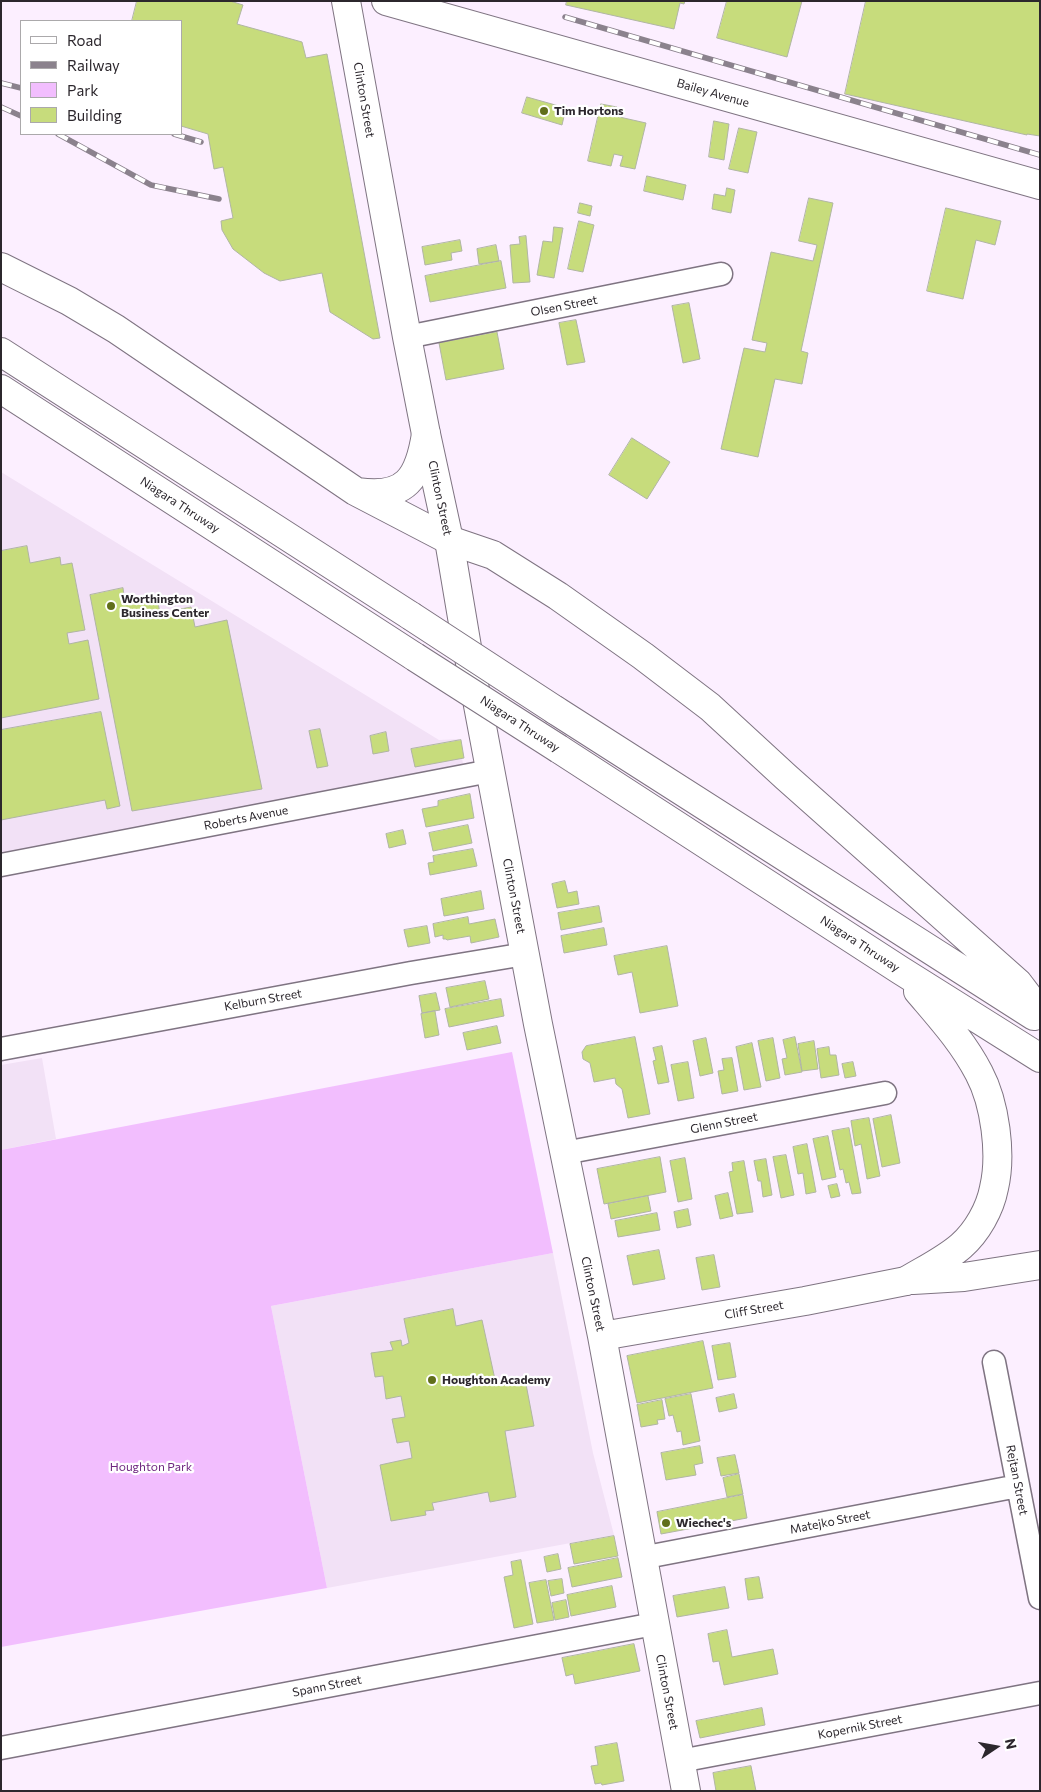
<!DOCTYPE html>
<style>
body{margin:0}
#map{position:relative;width:1041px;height:1792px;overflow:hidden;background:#fcefff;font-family:Commissioner,sans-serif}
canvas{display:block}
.frame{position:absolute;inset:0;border:2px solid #2c272d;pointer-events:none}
.legend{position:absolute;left:20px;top:20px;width:162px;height:115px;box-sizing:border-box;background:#fff;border:1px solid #aba9ab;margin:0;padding:6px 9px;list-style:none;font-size:15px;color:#2c272d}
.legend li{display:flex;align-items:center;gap:10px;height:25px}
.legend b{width:25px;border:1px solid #aba9ab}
.north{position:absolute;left:971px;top:1722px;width:50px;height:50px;-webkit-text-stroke:4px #fff;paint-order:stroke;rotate:78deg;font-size:14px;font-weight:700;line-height:20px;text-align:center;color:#2c272d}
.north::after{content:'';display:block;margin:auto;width:18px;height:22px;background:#2c272d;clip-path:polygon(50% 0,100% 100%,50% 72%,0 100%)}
</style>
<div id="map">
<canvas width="1041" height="1792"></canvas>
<div class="frame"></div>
<ul class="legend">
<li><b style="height:6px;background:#fff"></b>Road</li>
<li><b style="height:6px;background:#8b828d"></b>Railway</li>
<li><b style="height:14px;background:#f2befe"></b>Park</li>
<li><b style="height:14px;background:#c7dc7c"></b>Building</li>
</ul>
<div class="north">N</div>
</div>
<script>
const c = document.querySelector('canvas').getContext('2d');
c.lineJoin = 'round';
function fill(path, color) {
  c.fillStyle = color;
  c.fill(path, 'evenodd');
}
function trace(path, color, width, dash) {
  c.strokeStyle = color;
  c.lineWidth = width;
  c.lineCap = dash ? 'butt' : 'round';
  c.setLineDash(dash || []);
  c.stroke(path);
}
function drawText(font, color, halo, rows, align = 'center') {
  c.font = font + ' Commissioner,sans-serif';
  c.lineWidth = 4.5;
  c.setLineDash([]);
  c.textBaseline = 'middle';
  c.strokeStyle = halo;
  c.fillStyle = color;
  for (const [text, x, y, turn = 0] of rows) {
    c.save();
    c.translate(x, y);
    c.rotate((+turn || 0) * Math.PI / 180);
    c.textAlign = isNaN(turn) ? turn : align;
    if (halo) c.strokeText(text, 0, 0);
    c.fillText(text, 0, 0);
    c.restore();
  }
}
const built = new Path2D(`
 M 1,472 L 439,740 L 459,739 L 463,764 L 1,854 Z
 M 42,1058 L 56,1139 L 1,1150 L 1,1065 Z
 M 553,1253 L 593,1453 L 614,1535 L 327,1588 L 271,1306 Z`);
const green = new Path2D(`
 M 512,1052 L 553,1253 L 271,1306 L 327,1588 L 1,1647 L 1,1150 Z`);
const building = new Path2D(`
 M 137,1 L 230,1 L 243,5 L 237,24 L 302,42 L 306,58 L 327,54 L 380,338 L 373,339 L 330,312 L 322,273 L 280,281 L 264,273 L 233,249 L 222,230 L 221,221 L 233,218 L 223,167 L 214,169 L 208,134 L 181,126 L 181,21 L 132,21 Z
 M 567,1 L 685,1 L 684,4 L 680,3 L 674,29 L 566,5 Z
 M 727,1 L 802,1 L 787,57 L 717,38 Z
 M 866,1 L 1040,1 L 1040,136 L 1027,134 L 1027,135 L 845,94 Z
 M 527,97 L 566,108 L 562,125 L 522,113 Z
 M 601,104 L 617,107 L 615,116 L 646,123 L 635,169 L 620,166 L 623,156 L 614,154 L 611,166 L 588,161 Z
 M 714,121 L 729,124 L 724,160 L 709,157 Z
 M 739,128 L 757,132 L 748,173 L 729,169 Z
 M 647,176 L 686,185 L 683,200 L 644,191 Z
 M 727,188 L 735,190 L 731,213 L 712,209 L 714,194 L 725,196 Z
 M 809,198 L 833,203 L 801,351 L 808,353 L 802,384 L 775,379 L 758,457 L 721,449 L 744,348 L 765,352 L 767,343 L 752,340 L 771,252 L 813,261 L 817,245 L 799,241 Z
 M 580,203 L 592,206 L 590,216 L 578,213 Z
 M 946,208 L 1001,221 L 995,245 L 976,240 L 963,299 L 927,291 Z
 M 579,221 L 594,225 L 583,272 L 568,269 Z
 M 554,227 L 563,228 L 554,278 L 537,275 L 543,241 L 552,242 Z
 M 526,236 L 530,282 L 513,283 L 510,245 L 520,244 L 519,237 Z
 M 460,240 L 462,251 L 451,253 L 452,260 L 425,265 L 422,247 Z
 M 496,245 L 499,261 L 479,264 L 477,249 Z
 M 501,261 L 506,288 L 430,302 L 425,276 Z
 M 689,303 L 700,359 L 683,363 L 672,306 Z
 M 576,320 L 585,362 L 567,365 L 559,323 Z
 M 497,332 L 504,369 L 446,380 L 439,343 Z
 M 632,438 L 670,462 L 647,499 L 609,475 Z
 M 27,546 L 30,563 L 60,557 L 61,565 L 72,563 L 85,630 L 67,633 L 69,644 L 88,640 L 99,699 L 1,718 L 1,551 Z
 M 123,588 L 125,605 L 157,598 L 160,613 L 191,607 L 195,627 L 227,620 L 262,789 L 132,811 L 90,595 Z
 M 101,712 L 120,806 L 107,809 L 105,800 L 1,820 L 1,730 Z
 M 320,729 L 328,766 L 317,768 L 309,731 Z
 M 386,732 L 389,751 L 373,754 L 370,736 Z
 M 461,740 L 464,758 L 415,767 L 411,749 Z
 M 470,794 L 474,818 L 426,827 L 422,809 L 438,806 L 438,801 Z
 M 468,825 L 472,843 L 433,851 L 429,833 Z
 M 403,830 L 406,844 L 389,848 L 386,834 Z
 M 473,849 L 477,866 L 430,875 L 428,863 L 434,862 L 433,856 Z
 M 565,881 L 568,893 L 577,891 L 579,904 L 557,908 L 552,884 Z
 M 481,891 L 484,909 L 444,916 L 441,899 Z
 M 599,906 L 602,922 L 561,930 L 558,913 Z
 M 468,917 L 469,924 L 495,919 L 499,937 L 471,943 L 470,936 L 447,940 L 446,939 L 443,939 L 443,935 L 435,937 L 433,924 Z
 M 427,926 L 430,943 L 408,947 L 404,930 Z
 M 604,928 L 607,945 L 564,953 L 561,936 Z
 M 667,946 L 678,1006 L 640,1013 L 632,972 L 618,975 L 614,956 Z
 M 485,981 L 489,999 L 450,1007 L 446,988 Z
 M 436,993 L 440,1010 L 422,1013 L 419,996 Z
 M 501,999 L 504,1016 L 449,1027 L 445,1009 Z
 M 435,1011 L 439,1035 L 425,1038 L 421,1014 Z
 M 497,1026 L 501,1043 L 467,1050 L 463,1033 Z
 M 635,1037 L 650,1114 L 628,1118 L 622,1089 L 616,1084 L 615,1078 L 594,1082 L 590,1063 L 583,1059 L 582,1052 L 586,1046 Z
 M 795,1037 L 802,1072 L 785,1075 L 782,1059 L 787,1058 L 783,1040 Z
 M 706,1038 L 713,1073 L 700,1076 L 693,1041 Z
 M 773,1038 L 780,1078 L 766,1081 L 758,1041 Z
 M 814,1041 L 818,1069 L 802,1071 L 798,1044 Z
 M 752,1043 L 761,1087 L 744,1090 L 736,1047 Z
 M 662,1046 L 669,1082 L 658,1084 L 653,1061 L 656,1060 L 653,1048 Z
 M 829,1047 L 830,1055 L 836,1055 L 839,1075 L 821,1078 L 817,1049 Z
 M 732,1058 L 738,1091 L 722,1094 L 718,1071 L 724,1070 L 722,1059 Z
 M 688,1062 L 694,1098 L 678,1101 L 671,1065 Z
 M 853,1062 L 856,1076 L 845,1078 L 842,1064 Z
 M 891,1115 L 900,1163 L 882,1167 L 873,1119 Z
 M 869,1118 L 880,1176 L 867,1179 L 861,1144 L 855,1146 L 851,1121 Z
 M 849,1128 L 861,1193 L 852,1194 L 849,1182 L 846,1183 L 843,1169 L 840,1170 L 832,1131 Z
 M 828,1136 L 836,1177 L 822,1180 L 813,1139 Z
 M 807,1144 L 816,1192 L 806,1194 L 803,1173 L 798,1174 L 793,1147 Z
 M 786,1155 L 794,1195 L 781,1198 L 773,1157 Z
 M 660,1157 L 666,1192 L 604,1204 L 597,1169 Z
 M 685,1158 L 692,1199 L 678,1202 L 670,1161 Z
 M 766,1159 L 772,1195 L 763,1197 L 761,1181 L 758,1181 L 754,1161 Z
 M 744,1161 L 753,1212 L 737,1214 L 729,1172 L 733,1171 L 732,1163 Z
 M 837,1184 L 840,1196 L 831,1198 L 828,1186 Z
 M 728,1193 L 733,1216 L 720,1219 L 715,1196 Z
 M 648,1196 L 651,1211 L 611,1219 L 608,1204 Z
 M 688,1209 L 691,1225 L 677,1228 L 674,1212 Z
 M 657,1213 L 660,1230 L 618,1237 L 615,1221 Z
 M 659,1250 L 665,1279 L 633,1285 L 627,1256 Z
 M 714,1255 L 720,1287 L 702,1290 L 696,1258 Z
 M 453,1309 L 456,1326 L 482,1320 L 496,1384 L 525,1379 L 534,1426 L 505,1431 L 516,1497 L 490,1502 L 488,1492 L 432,1503 L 434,1510 L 425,1511 L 426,1515 L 391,1521 L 380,1465 L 412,1458 L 409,1441 L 397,1443 L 392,1419 L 405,1417 L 401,1396 L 386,1399 L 383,1376 L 375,1377 L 371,1353 L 393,1350 L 390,1342 L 401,1340 L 402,1346 L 409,1343 L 404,1319 Z
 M 703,1341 L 713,1388 L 637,1403 L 627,1356 Z
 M 730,1343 L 736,1377 L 718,1380 L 712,1346 Z
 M 691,1394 L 700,1441 L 683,1445 L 681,1431 L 677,1432 L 673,1415 L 669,1416 L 665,1399 Z
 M 734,1394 L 737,1408 L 719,1412 L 716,1398 Z
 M 662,1400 L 665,1419 L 657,1420 L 658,1424 L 641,1427 L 637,1405 Z
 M 700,1446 L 703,1463 L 694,1465 L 696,1475 L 666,1480 L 661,1453 Z
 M 735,1455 L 739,1473 L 721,1476 L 717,1458 Z
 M 739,1474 L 743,1494 L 727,1497 L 723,1478 Z
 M 743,1495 L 747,1518 L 661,1534 L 657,1512 Z
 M 614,1536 L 618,1556 L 574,1564 L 570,1544 Z
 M 558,1554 L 561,1569 L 547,1572 L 544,1557 Z
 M 618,1558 L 622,1577 L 572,1587 L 568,1568 Z
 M 521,1560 L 533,1624 L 514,1628 L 504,1577 L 513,1575 L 511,1562 Z
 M 759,1577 L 763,1598 L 748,1600 L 745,1579 Z
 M 562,1579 L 564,1593 L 551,1596 L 548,1581 Z
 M 546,1580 L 554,1620 L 537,1623 L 529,1583 Z
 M 612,1586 L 616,1607 L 571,1616 L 567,1595 Z
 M 725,1587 L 729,1608 L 677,1617 L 673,1596 Z
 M 566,1600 L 569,1617 L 555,1620 L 552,1603 Z
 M 727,1630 L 732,1657 L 773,1649 L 778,1674 L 724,1685 L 719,1661 L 713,1662 L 708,1634 Z
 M 634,1644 L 640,1671 L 575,1684 L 573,1674 L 566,1676 L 562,1658 Z
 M 762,1708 L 765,1725 L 700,1738 L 696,1721 Z
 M 617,1743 L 624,1781 L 602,1785 L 601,1783 L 595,1784 L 591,1766 L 598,1765 L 595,1747 Z
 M 751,1766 L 756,1791 L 716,1791 L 713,1773 Z`);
const minor = new Path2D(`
 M 407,337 L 721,274
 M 1,865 L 490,771
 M 1,1049 L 411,973 L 525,954
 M 564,1153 L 885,1093
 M 994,1362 L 1040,1598
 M 641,1558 L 1018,1486
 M 1,1748 L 654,1624
 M 680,1761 L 1040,1693`);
const major = new Path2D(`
 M 346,1 L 407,337 L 426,434 L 449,540 L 467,647 L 538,1024 L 602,1336 L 686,1791
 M 386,1 L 1040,185
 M 602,1336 L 805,1301 L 906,1281`);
const highway = new Path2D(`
 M 1,267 L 69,301 L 116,329 L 355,491 L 449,540 L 493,555 L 558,596 L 643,656 L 710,707 L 786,777 L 1018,983 L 1040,1012
 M 1,352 L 411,616
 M 1,389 L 415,657
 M 358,492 C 406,499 419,478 426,434
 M 555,710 L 1034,1016
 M 559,749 L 900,970 L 1040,1058
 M 913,1280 L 964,1277 L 1040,1265
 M 906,1281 C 924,1270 945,1260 961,1246 C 977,1232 990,1209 994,1188 C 1002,1154 995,1103 979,1073 C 963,1042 940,1017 918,991`);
const rail = new Path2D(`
 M 565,17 L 1040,155
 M 1,83 L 21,88
 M 1,107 L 21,116
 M 58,134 L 151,185 L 219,199
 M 174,134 L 201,142`);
const highwayBridge = new Path2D(`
 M 411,616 L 555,710
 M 415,657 L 559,749`);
const markers = [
 [544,111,5,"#616f1a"],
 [111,606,5,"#616f1a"],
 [432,1380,5,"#616f1a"],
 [666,1523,5,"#616f1a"]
];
const streetNames = [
 ["Bailey Avenue",713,93,16],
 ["Clinton Street",364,100,80],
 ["Olsen Street",564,306,-11],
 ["Clinton Street",440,498,78],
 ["Niagara Thruway",180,505,33],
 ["Niagara Thruway",520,724,33],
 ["Roberts Avenue",246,818,-11],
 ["Clinton Street",514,896,79],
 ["Niagara Thruway",860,944,33],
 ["Kelburn Street",263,1000,-10],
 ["Glenn Street",724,1123,-11],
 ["Clinton Street",593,1294,78],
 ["Cliff Street",754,1310,-10],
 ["Rejtan Street",1017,1480,79],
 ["Matejko Street",830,1522,-11],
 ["Spann Street",327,1686,-11],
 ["Clinton Street",667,1692,79],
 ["Kopernik Street",860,1727,-11]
];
const poiNames = [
 ["Tim Hortons",554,111],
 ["Worthington",121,599],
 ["Business Center",121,613],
 ["Houghton Academy",442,1380],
 ["Wiechec's",676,1523]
];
const parkNames = [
 ["Houghton Park",151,1467]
];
fill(built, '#f2e1f6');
fill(green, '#f2befe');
fill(building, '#c7dc7c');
trace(building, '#b0b5a4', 1);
trace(minor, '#7f7482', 25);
trace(major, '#7f7482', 30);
trace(highway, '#7f7482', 30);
trace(minor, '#fff', 22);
trace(major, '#fff', 28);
trace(highway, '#fff', 28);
trace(rail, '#8b828d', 5.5);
trace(rail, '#fff', 4, [11]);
trace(highwayBridge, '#7f7482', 30, []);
trace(highwayBridge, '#fff', 28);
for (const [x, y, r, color] of markers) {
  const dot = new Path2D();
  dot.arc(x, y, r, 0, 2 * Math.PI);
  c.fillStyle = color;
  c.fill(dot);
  trace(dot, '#fff', 2);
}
drawText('12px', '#2c272d', '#fff', streetNames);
drawText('bold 12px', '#2c272d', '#fff', poiNames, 'left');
drawText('12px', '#6f2780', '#fff', parkNames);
</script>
